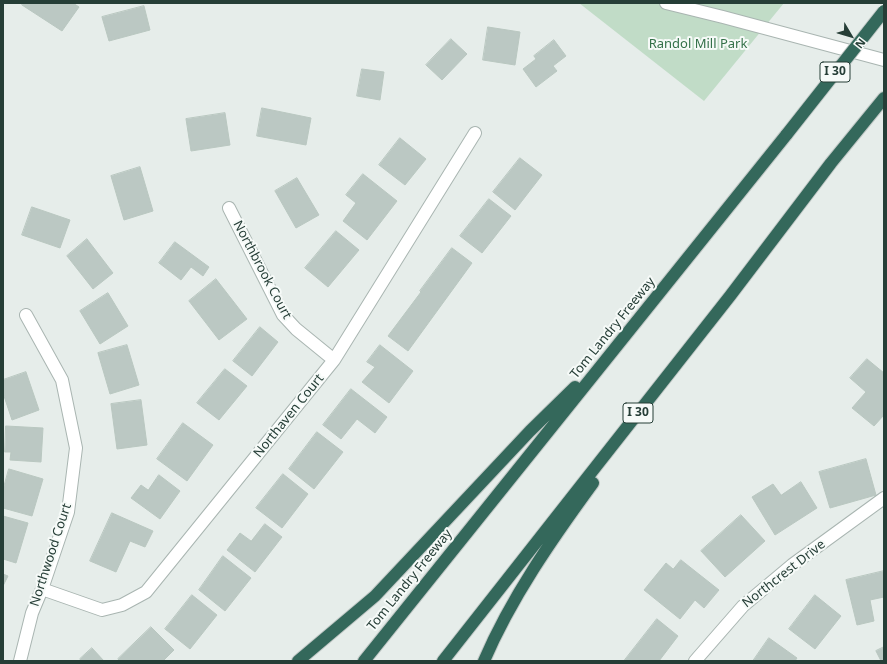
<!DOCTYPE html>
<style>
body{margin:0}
#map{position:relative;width:887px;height:664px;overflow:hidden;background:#e6edea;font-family:"Noto Sans",sans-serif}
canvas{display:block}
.frame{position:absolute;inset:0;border:4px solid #263e37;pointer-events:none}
.north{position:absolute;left:831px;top:16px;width:40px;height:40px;-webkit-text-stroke:3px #f6faf8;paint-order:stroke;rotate:128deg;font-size:11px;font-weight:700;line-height:16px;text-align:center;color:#263e37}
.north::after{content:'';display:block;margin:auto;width:14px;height:18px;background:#263e37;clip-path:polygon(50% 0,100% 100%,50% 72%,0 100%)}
</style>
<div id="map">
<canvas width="887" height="664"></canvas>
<div class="frame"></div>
<div class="north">N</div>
</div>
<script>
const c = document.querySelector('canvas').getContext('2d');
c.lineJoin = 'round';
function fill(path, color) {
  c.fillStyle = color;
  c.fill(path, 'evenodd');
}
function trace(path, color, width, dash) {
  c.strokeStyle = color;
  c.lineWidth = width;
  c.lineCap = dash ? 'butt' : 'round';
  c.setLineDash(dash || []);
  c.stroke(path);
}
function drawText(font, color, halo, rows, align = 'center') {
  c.font = font + ' "Noto Sans",sans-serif';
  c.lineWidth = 4;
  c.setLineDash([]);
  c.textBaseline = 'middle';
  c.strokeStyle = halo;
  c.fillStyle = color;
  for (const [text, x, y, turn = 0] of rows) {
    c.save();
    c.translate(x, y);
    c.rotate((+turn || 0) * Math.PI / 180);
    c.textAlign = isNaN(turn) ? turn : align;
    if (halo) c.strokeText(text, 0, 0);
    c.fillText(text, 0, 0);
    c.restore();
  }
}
const green = new Path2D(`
 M 579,3 L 784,3 L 704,101 Z`);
const building = new Path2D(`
 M 23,3 L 73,3 L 79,7 L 62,31 L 22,5 Z
 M 144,6 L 150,30 L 109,41 L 102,17 Z
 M 488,27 L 520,32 L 515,65 L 483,60 Z
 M 451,39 L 467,54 L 442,80 L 426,65 Z
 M 554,40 L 566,56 L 553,66 L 557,71 L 536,87 L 523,69 L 536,59 L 534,56 Z
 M 362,69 L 384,72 L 380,100 L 357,96 Z
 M 262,108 L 311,118 L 306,145 L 257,136 Z
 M 225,113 L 230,145 L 191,151 L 186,119 Z
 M 400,138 L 426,159 L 405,185 L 379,165 Z
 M 520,158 L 542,175 L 515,210 L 493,192 Z
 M 140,167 L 153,211 L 124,220 L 111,176 Z
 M 363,174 L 397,201 L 367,240 L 343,221 L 356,203 L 346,195 Z
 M 297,178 L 319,215 L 296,228 L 275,191 Z
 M 489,199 L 511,216 L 482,253 L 460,236 Z
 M 32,207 L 70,220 L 60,248 L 22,235 Z
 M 336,231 L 359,250 L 328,287 L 305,268 Z
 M 87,239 L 113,273 L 93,289 L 67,256 Z
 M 175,242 L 209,267 L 203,276 L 191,267 L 181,280 L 159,263 Z
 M 452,248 L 472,263 L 408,351 L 388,336 L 421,292 L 420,291 Z
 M 216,279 L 247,319 L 219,340 L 189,301 Z
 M 108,293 L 128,326 L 100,344 L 80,311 Z
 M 260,327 L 278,342 L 252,376 L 233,361 Z
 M 127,345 L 139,385 L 110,394 L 98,353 Z
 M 380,345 L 413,371 L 389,403 L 362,382 L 375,367 L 367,362 Z
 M 867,359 L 884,373 L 884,415 L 874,426 L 852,408 L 866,392 L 850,378 Z
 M 225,369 L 247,386 L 219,420 L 197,403 Z
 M 26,372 L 39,410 L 12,420 L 3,393 L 3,380 Z
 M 351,389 L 387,417 L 375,433 L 357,419 L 341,439 L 323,425 Z
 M 141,400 L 147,445 L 117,449 L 111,404 Z
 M 183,423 L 213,445 L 187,481 L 157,459 Z
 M 6,426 L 43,428 L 41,462 L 10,460 L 11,452 L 5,452 Z
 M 317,432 L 343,452 L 314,489 L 289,469 Z
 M 866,459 L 876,495 L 830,508 L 819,472 Z
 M 9,469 L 43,479 L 32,516 L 3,508 L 3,490 Z
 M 283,474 L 308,494 L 282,528 L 256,508 Z
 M 159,475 L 180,491 L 160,519 L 131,498 L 141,485 L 148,490 Z
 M 801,482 L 817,508 L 775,535 L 752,497 L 773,484 L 781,495 Z
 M 112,513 L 153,531 L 145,547 L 130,541 L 116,572 L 90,561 Z
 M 741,515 L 765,541 L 725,577 L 701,551 Z
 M 3,516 L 28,523 L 16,563 L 3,559 Z
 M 265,524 L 282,537 L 255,572 L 227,550 L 240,533 L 251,541 Z
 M 223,556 L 251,578 L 225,611 L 199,590 Z
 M 681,560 L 719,590 L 704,608 L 695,600 L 680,619 L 644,590 L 666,563 L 673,569 Z
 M 884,571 L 884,597 L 870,600 L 874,621 L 857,625 L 846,580 Z
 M 3,574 L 8,576 L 3,586 Z
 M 192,595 L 217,615 L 190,649 L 165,629 Z
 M 815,595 L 841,616 L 815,649 L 789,629 Z
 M 657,619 L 678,636 L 659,661 L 624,661 Z
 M 151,627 L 174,650 L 163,661 L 120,661 L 118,659 Z
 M 769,638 L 797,658 L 795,661 L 753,661 Z
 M 884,647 L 884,661 L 881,661 L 876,651 Z
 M 92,648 L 104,661 L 81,661 L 80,659 Z`);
const minor = new Path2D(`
 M 666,3 L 723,17 L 884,60
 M 229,208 L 283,315 L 296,329 L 334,360
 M 42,589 L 102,610 L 122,605 L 146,592 L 334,360 L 475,133
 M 20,661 L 32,613 L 42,589 L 68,512 L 76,448 L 62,380 L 26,315
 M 695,661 L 743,606 L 792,565 L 884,498`);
const highway = new Path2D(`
 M 298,661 L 375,596 L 530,431 L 575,387
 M 364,661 L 787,134
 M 443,661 L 730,296 L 831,163 L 884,98
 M 484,661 C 511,598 552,539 593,483`);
const highwayBridge = new Path2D(`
 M 787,134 L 884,11`);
const shields = [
 [835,72,30],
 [638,413,30]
];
const shieldNames = [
 ["I 30",835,72],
 ["I 30",638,413]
];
const parkNames = [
 ["Randol Mill Park",698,44]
];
const streetNames = [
 ["Northbrook Court",262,270,62],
 ["Tom Landry Freeway",613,328,-51],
 ["Northaven Court",289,416,-51],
 ["Northwood Court",51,555,-72],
 ["Northcrest Drive",784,574,-38],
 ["Tom Landry Freeway",410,580,-51]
];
fill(green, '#c1dcc7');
fill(building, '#bbc8c3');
trace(building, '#b9c7c0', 1);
trace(minor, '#a9b5b1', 14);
trace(highway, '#c2c9c7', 14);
trace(minor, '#fff', 12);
trace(highway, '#34685b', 12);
trace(highwayBridge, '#c2c9c7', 14, []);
trace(highwayBridge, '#34685b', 12);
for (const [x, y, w] of shields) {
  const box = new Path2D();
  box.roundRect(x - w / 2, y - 10, w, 20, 3);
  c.fillStyle = '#f6faf8';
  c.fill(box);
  trace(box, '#263e37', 1);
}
drawText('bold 12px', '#263e37', null, shieldNames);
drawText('13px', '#347149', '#f6faf8', parkNames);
drawText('13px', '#263e37', '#f6faf8', streetNames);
</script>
